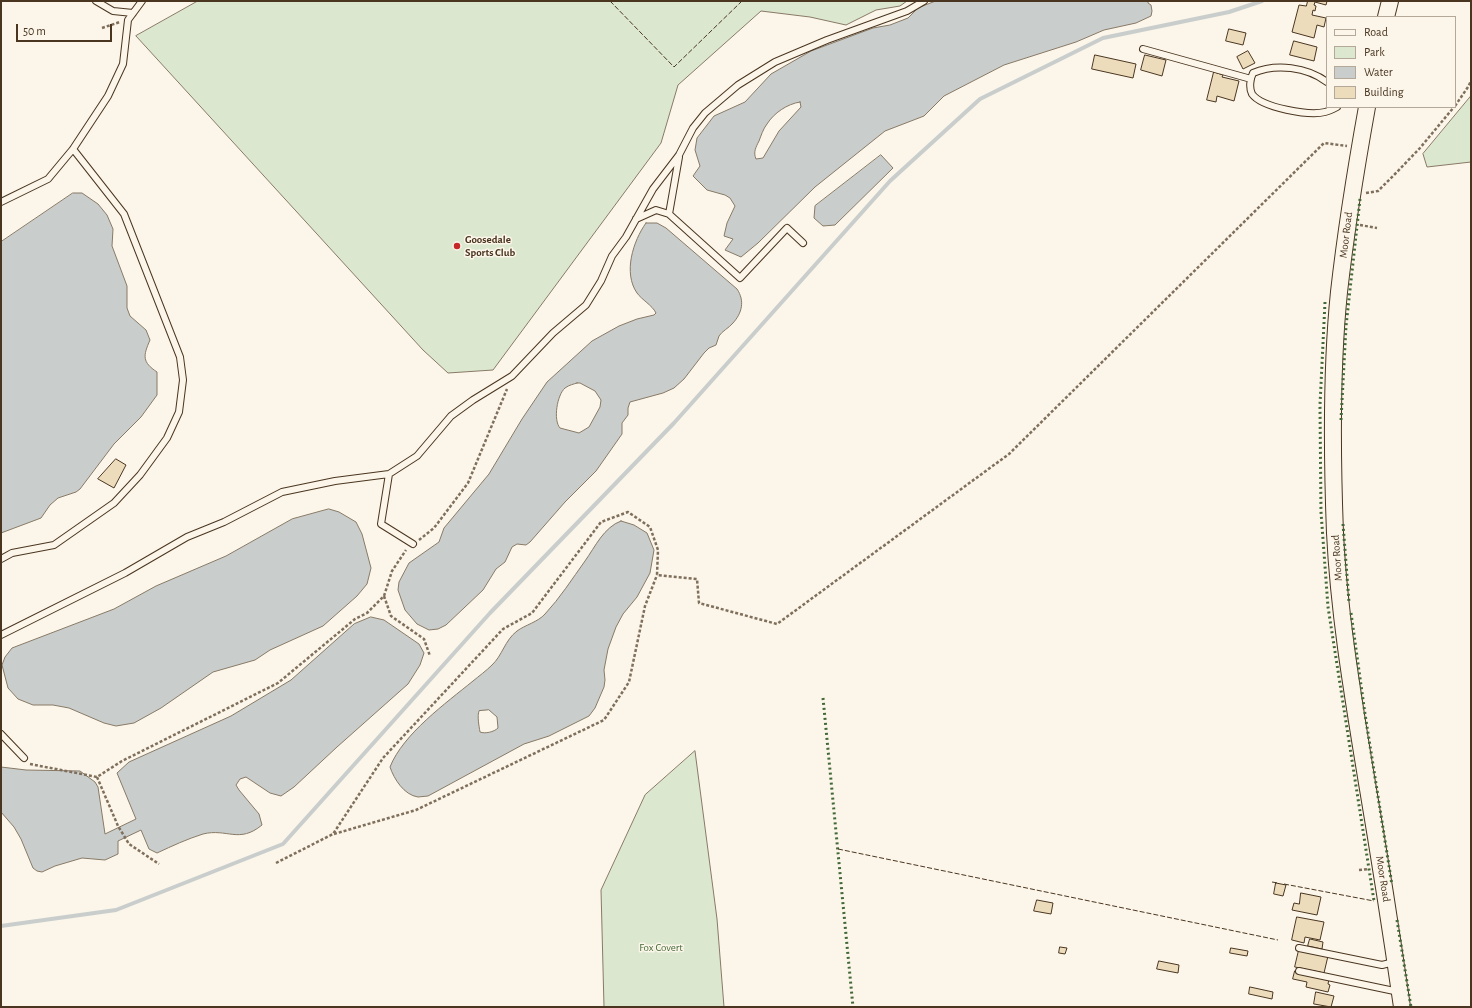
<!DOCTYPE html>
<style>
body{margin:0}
#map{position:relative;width:1472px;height:1008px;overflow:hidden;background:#fbf6e9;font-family:"Alegreya Sans",sans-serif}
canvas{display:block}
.frame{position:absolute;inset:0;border:2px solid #4a3520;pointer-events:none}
.legend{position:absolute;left:1326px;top:16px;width:130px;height:92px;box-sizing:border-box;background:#fbf6e9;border:1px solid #b4a999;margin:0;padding:5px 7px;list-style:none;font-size:12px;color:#4a3520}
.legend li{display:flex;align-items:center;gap:8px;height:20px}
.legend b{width:20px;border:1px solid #b4a999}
.scale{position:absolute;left:16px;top:24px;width:96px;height:18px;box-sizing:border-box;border:2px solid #4a3520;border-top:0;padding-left:5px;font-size:12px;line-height:14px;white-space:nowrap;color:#4a3520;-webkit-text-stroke:3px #fbf6e9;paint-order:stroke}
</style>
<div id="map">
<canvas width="1472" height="1008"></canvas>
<div class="frame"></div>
<ul class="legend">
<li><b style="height:5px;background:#fbf6e9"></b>Road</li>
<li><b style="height:11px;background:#dce7d0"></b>Park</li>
<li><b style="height:11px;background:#c9cecd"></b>Water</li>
<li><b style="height:11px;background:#ecdcbc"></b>Building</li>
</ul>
<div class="scale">50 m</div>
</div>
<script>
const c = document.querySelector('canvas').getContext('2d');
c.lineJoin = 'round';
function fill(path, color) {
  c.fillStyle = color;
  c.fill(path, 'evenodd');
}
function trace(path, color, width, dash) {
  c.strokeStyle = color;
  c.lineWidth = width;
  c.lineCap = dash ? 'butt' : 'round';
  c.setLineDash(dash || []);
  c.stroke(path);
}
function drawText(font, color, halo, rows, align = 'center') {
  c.font = font + ' "Alegreya Sans",sans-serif';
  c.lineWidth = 3;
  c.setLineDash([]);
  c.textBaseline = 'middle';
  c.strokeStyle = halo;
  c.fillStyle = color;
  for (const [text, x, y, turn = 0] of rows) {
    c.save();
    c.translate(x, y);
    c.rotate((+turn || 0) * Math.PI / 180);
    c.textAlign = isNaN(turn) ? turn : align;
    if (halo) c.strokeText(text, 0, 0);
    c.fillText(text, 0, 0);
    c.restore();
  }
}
const green = new Path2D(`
 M 198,1 L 907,1 L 900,6 L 876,10 L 846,25 L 810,17 L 761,11 L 678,85 L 661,143 L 493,370 L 448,373 L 423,350 L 136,36 Z
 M 1471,96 L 1471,162 L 1427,167 L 1423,154 Z
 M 695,751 L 717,919 L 724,1007 L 604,1007 L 601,890 L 645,795 Z`);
const water = new Path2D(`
 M 936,1 L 1148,1 L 1148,3 L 1151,5 L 1152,11 L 1151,16 L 1136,23 L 1104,30 L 1076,42 L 1004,65 L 944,96 L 924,116 L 885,131 L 815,187 L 758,243 L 741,257 L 725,250 L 733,239 L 724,236 L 727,223 L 735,206 L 730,198 L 725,195 L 707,190 L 693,176 L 700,166 L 695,150 L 697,138 L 714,116 L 745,102 L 771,74 L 811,51 L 873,28 L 890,25 L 908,18 L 918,8 ZM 800,102 L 801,107 L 779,131 L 763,158 L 756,159 C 753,152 756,147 759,141 C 761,136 763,129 767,124 C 774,113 787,104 800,102 Z
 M 881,155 L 893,168 L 835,225 L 823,226 L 814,218 L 815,206 Z
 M 73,193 L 82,193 L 98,204 L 107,215 L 113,229 L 112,246 L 127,286 L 127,308 L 130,316 L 146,330 L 150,340 C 143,356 142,362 157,372 L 157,395 L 141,417 L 114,444 L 80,489 L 76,492 L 58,498 L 50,505 L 41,518 L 1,533 L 1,242 Z
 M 646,223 L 657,223 L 666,228 L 737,289 C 745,301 742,313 733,323 C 729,328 722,331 719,336 C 718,339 717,342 716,345 L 709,348 L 704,353 L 684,379 L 674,388 L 663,393 L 630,402 L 628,408 L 628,415 L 622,423 L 622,434 L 596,471 L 565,502 L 530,542 L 526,545 L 517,544 L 512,547 L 505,562 L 496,569 L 483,590 L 446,625 L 438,629 L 429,630 L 417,624 L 405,610 L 398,590 L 399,582 L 409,563 L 439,542 L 444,528 L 489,474 L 522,419 L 547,382 L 592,341 L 619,326 L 637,319 L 654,315 L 656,313 C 652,305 642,300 637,293 C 623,273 633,241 646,223 ZM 577,383 L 580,383 L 595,391 L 601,400 L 600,407 L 589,427 L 579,433 L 560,428 C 553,420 557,395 565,388 C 569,385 574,384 577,383 Z
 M 329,509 L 339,512 L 356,522 L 362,534 L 371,568 L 367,584 L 357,596 L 323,626 L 270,650 L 255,660 L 213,672 L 161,708 L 134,723 L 116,726 L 104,723 L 69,708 L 53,705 L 33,705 L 18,699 L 8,688 L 2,665 L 5,657 L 12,648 L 114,609 L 156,586 L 226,556 L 292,519 Z
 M 621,521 L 634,525 L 647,533 L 654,550 L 650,573 L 637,597 L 623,614 L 616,627 L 608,649 L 604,670 L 605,680 L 604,687 L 595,708 L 589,716 L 549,736 L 524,744 L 428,796 C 425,796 421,797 418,797 C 404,795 394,779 390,767 C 403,734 446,703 473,681 C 479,676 486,671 492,665 C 502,656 505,640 517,631 C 525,625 538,622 545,614 C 560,598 572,579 585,561 C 595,547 604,527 621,521 ZM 489,710 L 497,717 L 498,728 C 494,732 485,734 480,732 C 479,726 477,716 479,711 Z
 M 371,617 L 384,620 L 419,644 L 424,653 L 420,665 L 408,684 L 337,747 L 294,787 L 281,796 L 270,793 L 246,777 L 240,779 L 236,785 L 239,790 L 259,814 L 262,825 C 239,844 227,828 203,834 C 187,839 172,846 157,853 L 149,849 L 141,830 L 118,841 L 118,854 L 105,860 L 82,858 L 55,866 L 42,872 L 37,871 L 33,868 L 21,839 L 14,827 L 1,812 L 1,767 L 26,770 L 80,771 L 95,782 L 98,787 L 105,834 L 136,819 L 117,773 L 129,762 L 231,716 L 291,680 L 354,624 Z`);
const stream = new Path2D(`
 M 1,926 L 116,910 L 283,844 L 490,613 L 674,423 L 890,181 L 980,99 L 1103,38 L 1229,12 L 1262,1`);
const building = new Path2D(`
 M 1308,1 L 1327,1 L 1326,5 L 1315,2 L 1314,5 L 1316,6 L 1315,11 L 1313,10 L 1312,15 L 1326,18 L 1324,27 L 1317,25 L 1314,38 L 1292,32 L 1299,5 L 1306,6 Z
 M 1229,29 L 1246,33 L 1243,45 L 1226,41 Z
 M 1294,41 L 1317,47 L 1314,61 L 1290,55 Z
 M 1248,51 L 1255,63 L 1243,69 L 1237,57 Z
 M 1095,55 L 1136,64 L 1133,78 L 1092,69 Z
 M 1145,55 L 1166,60 L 1162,76 L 1141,70 Z
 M 1214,72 L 1223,75 L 1222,77 L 1239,81 L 1234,101 L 1217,96 L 1216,102 L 1207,100 Z
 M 116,459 L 126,465 L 114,488 L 98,479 Z
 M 1276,883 L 1286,885 L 1283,896 L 1274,894 Z
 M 1301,893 L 1321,897 L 1317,915 L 1292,910 L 1294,903 L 1299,904 Z
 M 1037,900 L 1053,903 L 1051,914 L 1034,911 Z
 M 1297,917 L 1324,922 L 1320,940 L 1305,937 L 1304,943 L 1292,940 Z
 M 1310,939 L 1323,942 L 1322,949 L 1308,946 Z
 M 1060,947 L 1067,948 L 1065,954 L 1059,953 Z
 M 1231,948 L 1248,951 L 1247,956 L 1230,953 Z
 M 1299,950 L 1328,956 L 1324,973 L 1295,967 Z
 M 1159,961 L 1179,965 L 1178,973 L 1157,969 Z
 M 1295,971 L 1329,979 L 1328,984 L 1330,985 L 1328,992 L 1306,987 L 1307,982 L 1293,979 Z
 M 1250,987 L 1273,992 L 1272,999 L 1249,994 Z
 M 1316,992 L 1334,996 L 1331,1007 L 1314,1004 Z`);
const path = new Path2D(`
 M 102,28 L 120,22
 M 1455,106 L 1468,87 L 1471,81
 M 1366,193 L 1378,191 L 1395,174 L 1420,148 L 1454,107
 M 1360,225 L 1377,228
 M 419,540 L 434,528 L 468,483 L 507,389
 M 384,596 L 391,616 L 424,639 L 430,656
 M 30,764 L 97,777 L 122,761 L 278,683 L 355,619 L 367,613 L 384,596 L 392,571 L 406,550
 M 97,777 L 118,826 L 129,844 L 159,864
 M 334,834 L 416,810 L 604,720 L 629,682 L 645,606 L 657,575
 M 276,863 L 333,834 L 383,758 L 503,629 L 532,613 L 601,522 L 628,512 L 650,527 L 658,550 L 657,575 L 697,579 L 699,603 L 777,624 L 1009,454 L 1324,143 L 1347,146
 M 1359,870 L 1369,869`);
const lane = new Path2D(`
 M 96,1 L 113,11 L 133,13
 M 1143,49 L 1251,79
 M 1327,82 C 1307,67 1276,63 1253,73 C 1250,79 1249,88 1252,94 C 1262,108 1310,116 1325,112 C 1329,111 1333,109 1337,107
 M 679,157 L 669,214 L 740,278 L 787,228 L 803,243
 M 1,202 L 48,179 L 73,149 L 108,96 L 123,64 L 128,20 L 142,1
 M 636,219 L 656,210 L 669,214
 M 389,474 L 381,524 L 413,544
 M 1,559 L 12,553 L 54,545 L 114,503 L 140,475 L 167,438 L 179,412 L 183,380 L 180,357 L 124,214 L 73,149
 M 1,635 L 125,573 L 187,537 L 224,522 L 282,492 L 335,481 L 389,474 L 417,456 L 451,416 L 473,400 L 512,376 L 553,333 L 586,305 L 601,281 L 612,256 L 626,237 L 653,189 L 679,155 L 693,128 L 705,113 L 738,85 L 775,62 L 827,40 L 907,11 L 924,1
 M 1,734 L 24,758
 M 1299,948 L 1382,965 L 1394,962
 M 1299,971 L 1399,992`);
const secondary = new Path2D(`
 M 1386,17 L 1390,1
 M 1367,107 C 1356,168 1346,230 1339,292 C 1331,370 1332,455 1335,533 C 1339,615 1353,697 1366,777 C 1379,854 1391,930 1402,1007`);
const hedge = new Path2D(`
 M 1325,302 L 1320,405 L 1321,512 L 1328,607 L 1374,901
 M 1341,420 L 1346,326 L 1360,199
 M 1343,524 L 1349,602
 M 1351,613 L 1365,714 L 1392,885
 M 823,698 L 853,1007
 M 1397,920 L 1411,1007`);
const fence = new Path2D(`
 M 610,1 L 674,67 L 742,1
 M 838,849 L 1278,940
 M 1272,882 L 1278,883
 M 1284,884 L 1374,901`);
const markers = [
 [457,246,4,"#c62828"]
];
const streetNames = [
 ["Moor Road",1346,235,-83],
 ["Moor Road",1337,558,-94],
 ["Moor Road",1383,879,81]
];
const poiNames = [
 ["Goosedale",465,240],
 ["Sports Club",465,253]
];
const parkNames = [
 ["Fox Covert",661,948]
];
fill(green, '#dce7d0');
trace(green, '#887966', 1);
fill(water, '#c9cecd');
trace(water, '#887966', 1);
trace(stream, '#c9cecd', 4);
fill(building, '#ecdcbc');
trace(building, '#4a3520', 1);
trace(lane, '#4a3520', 8);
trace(secondary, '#4a3520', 18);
trace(path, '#7f6f5c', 2.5, [3, 2]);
trace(lane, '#fbf6e9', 6);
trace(secondary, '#fbf6e9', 16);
trace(hedge, '#436837', 3, [2, 3]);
trace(fence, '#4a3520', 1, [5, 2]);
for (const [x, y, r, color] of markers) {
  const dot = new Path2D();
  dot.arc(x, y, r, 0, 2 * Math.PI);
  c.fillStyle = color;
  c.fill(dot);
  trace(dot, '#fbf6e9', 1.5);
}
drawText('11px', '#4a3520', '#fbf6e9', streetNames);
drawText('bold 11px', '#4a3520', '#fbf6e9', poiNames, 'left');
drawText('11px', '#436837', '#fbf6e9', parkNames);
</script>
